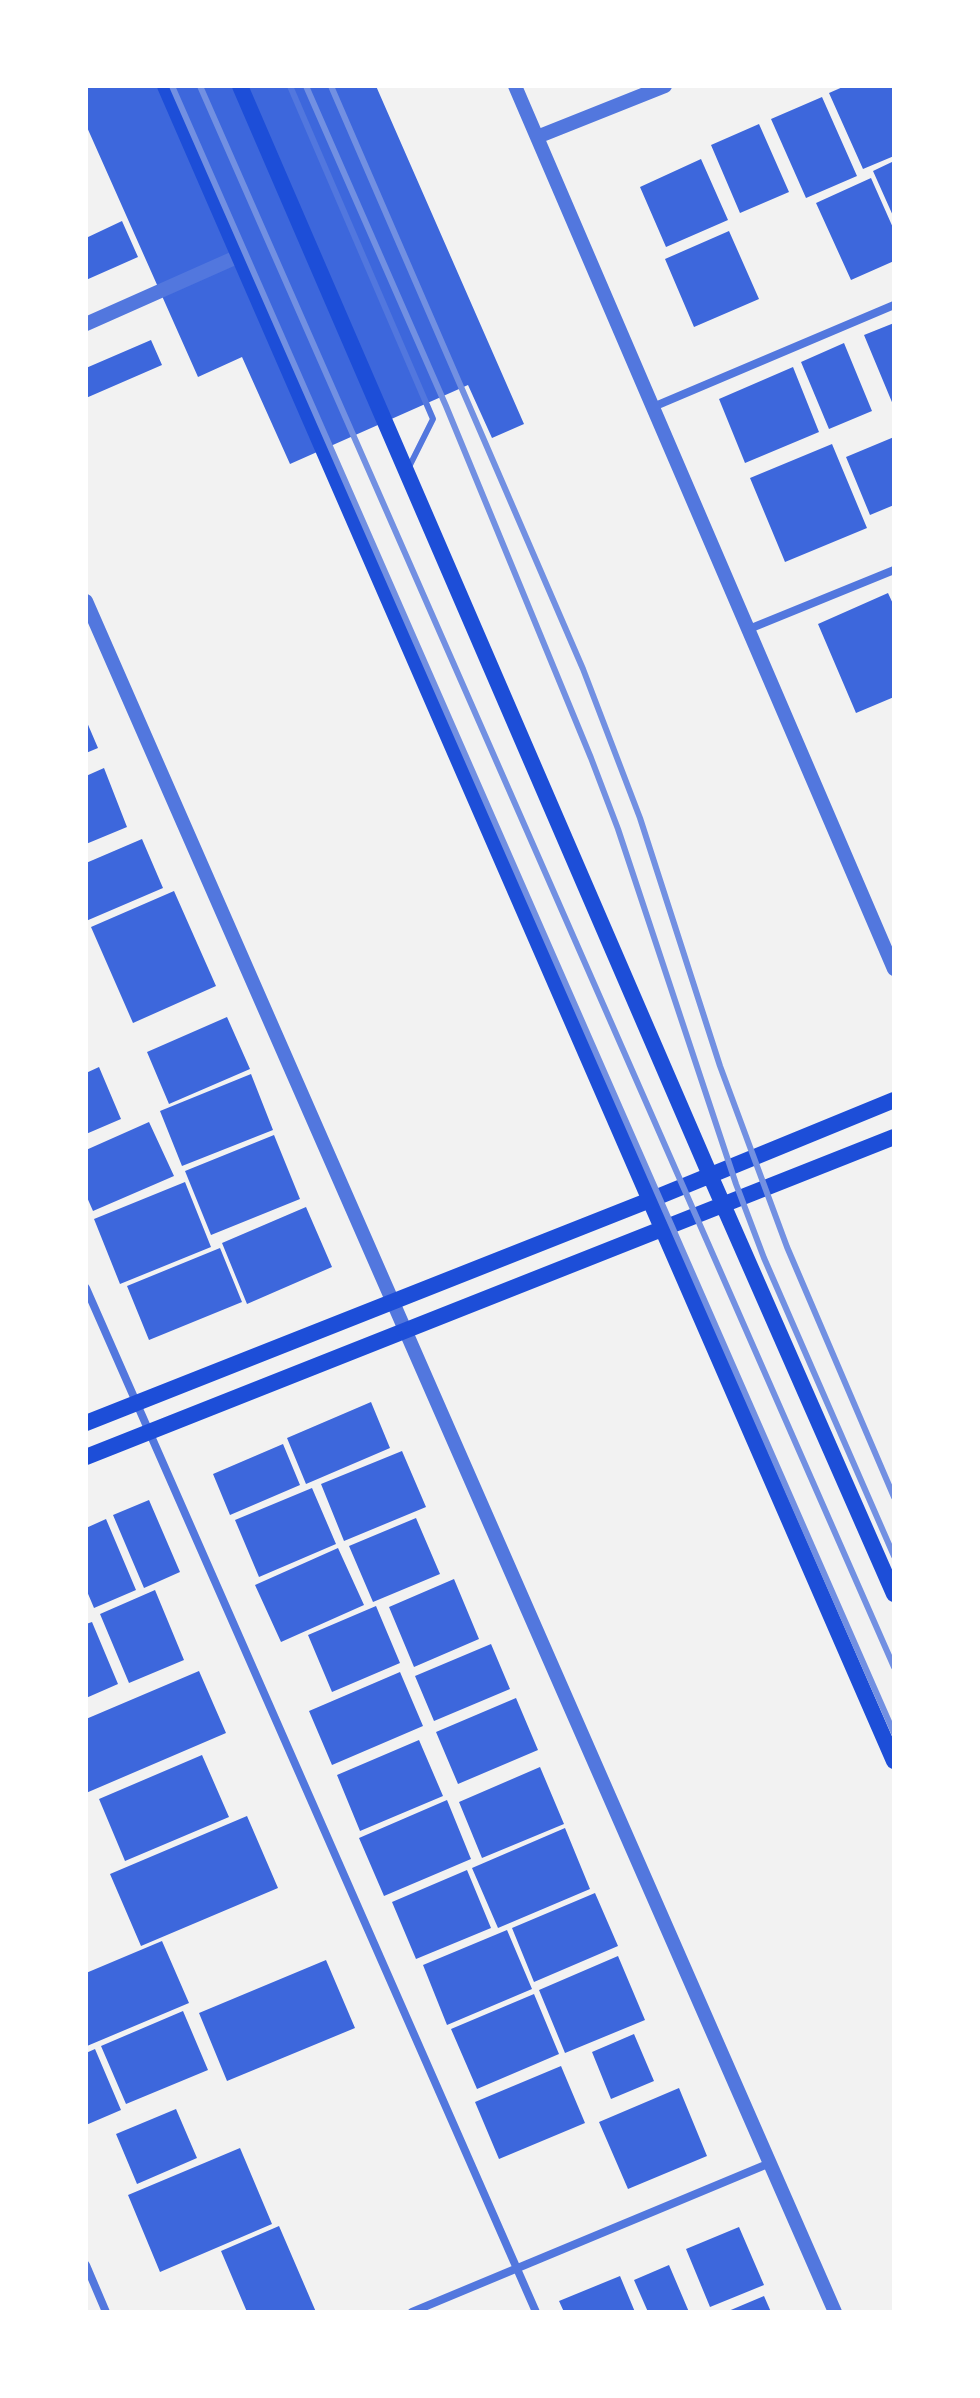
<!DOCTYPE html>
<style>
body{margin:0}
#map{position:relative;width:980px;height:2398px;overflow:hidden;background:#f2f2f2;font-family:"PT Sans Narrow",sans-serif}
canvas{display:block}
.frame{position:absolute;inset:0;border:88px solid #fff;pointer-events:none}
</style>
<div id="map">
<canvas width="980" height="2398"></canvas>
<div class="frame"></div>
</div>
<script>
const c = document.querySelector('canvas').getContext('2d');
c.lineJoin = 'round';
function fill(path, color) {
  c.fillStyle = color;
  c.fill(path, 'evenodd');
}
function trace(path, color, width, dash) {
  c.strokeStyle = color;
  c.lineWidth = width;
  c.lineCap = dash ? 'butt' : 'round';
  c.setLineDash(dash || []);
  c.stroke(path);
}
const building = new Path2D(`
 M 86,86 L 376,86 L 524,424 L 492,438 L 468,385 L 290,464 L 242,357 L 198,377 L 86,125 Z
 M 845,86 L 894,86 L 894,156 L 863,169 L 829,93 Z
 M 822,97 L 857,176 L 806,198 L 771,119 Z
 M 759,124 L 789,192 L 740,213 L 711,145 Z
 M 701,159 L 728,220 L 666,247 L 640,187 Z
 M 894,161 L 894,218 L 873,171 Z
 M 871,178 L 894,230 L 894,261 L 851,280 L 816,203 Z
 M 122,221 L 138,257 L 86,280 L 86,238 Z
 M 729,231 L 759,299 L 694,327 L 665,259 Z
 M 894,323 L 894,407 L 864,335 Z
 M 151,340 L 162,365 L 86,398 L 86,368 Z
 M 844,343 L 872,411 L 829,429 L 801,362 Z
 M 793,367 L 819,432 L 745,463 L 719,399 Z
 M 894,437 L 894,505 L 870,515 L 846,457 Z
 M 832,444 L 867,528 L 785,562 L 750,478 Z
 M 888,593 L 894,606 L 894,697 L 856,713 L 818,624 Z
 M 86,720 L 98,748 L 86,753 Z
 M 104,768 L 127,827 L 86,844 L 86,776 Z
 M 142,839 L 163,888 L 86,921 L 86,863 Z
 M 174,891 L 216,986 L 133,1023 L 91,927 Z
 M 227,1017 L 250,1069 L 169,1104 L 147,1052 Z
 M 99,1067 L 121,1119 L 86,1134 L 86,1073 Z
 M 251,1074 L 273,1130 L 182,1166 L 160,1111 Z
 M 149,1122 L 174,1176 L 93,1211 L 86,1195 L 86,1150 Z
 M 274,1135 L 300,1199 L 211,1235 L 185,1171 Z
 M 185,1182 L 211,1247 L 120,1284 L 94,1219 Z
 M 306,1207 L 332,1267 L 247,1304 L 222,1243 Z
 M 220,1248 L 242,1302 L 149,1340 L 127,1286 Z
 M 371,1402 L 390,1448 L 306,1484 L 287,1438 Z
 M 283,1444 L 300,1485 L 230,1515 L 213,1474 Z
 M 402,1451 L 426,1507 L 344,1541 L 321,1484 Z
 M 312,1488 L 336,1544 L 259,1577 L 235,1520 Z
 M 149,1500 L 180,1572 L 144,1588 L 113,1515 Z
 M 416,1518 L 440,1574 L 373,1602 L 349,1546 Z
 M 106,1519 L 136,1590 L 94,1608 L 86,1589 L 86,1528 Z
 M 338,1548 L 364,1605 L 281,1642 L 255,1585 Z
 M 454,1579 L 479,1639 L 414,1667 L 389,1607 Z
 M 155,1590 L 184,1660 L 129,1683 L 100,1614 Z
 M 376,1606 L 400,1663 L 332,1692 L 308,1635 Z
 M 92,1622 L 118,1684 L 86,1698 L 86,1624 Z
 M 491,1644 L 510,1689 L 434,1721 L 415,1676 Z
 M 199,1671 L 226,1733 L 86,1793 L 86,1719 Z
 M 400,1672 L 423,1726 L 332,1765 L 309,1711 Z
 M 516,1698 L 538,1750 L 458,1784 L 436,1732 Z
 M 419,1740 L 443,1796 L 360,1831 L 337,1775 Z
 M 202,1755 L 229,1817 L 125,1861 L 99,1799 Z
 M 540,1767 L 564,1824 L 482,1858 L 459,1802 Z
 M 447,1800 L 471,1859 L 384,1896 L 359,1838 Z
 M 247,1816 L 278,1888 L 141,1946 L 110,1874 Z
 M 565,1828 L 590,1889 L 498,1928 L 472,1868 Z
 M 467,1870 L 491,1928 L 416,1959 L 392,1902 Z
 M 595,1893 L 618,1946 L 534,1982 L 512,1928 Z
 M 507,1930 L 532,1989 L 447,2025 L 423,1965 Z
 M 162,1941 L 189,2003 L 87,2046 L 86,1973 Z
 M 618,1956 L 645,2020 L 565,2053 L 539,1990 Z
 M 326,1960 L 355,2028 L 227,2081 L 199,2013 Z
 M 534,1994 L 559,2054 L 477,2089 L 451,2029 Z
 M 183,2011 L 208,2070 L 126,2104 L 101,2046 Z
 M 634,2034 L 654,2081 L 611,2099 L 592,2052 Z
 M 95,2049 L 121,2110 L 86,2125 L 86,2053 Z
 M 561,2066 L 585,2123 L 499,2159 L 475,2102 Z
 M 679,2088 L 707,2156 L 628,2189 L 599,2122 Z
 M 176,2109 L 197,2158 L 137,2184 L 116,2134 Z
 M 240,2148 L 272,2224 L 160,2272 L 128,2195 Z
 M 279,2226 L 316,2312 L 247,2312 L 221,2251 Z
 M 739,2227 L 764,2285 L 710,2307 L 686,2249 Z
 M 669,2265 L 689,2312 L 648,2312 L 634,2280 Z
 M 620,2276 L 635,2312 L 564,2312 L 559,2301 Z
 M 764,2296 L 771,2312 L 726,2312 Z`);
const service = new Path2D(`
 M 290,86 L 433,419 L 409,467`);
const minor = new Path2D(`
 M 653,407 L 894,305
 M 749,629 L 894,570
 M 86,1288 L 536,2312
 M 86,2265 L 106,2312
 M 412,2312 L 770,2163`);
const tertiary = new Path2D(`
 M 515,86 L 894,969
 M 537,137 L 665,86
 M 86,324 L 239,256
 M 86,601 L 835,2312`);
const secondary = new Path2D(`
 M 165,86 L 894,1761
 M 240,86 L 710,1175 L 894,1594
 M 86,1423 L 650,1200 L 894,1100
 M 86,1457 L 894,1137`);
const rail = new Path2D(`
 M 172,86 L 894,1733
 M 200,86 L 894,1667
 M 306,86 L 446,406 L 591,758 L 618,829 L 736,1184 L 764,1258 L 894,1556
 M 331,86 L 583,669 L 640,818 L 720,1066 L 787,1247 L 894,1497`);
fill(building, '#3d67dc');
trace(service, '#5277de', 6);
trace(minor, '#5277de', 8);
trace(tertiary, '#5277de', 14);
trace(secondary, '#1d4ed8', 16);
trace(rail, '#7290e2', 6);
</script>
